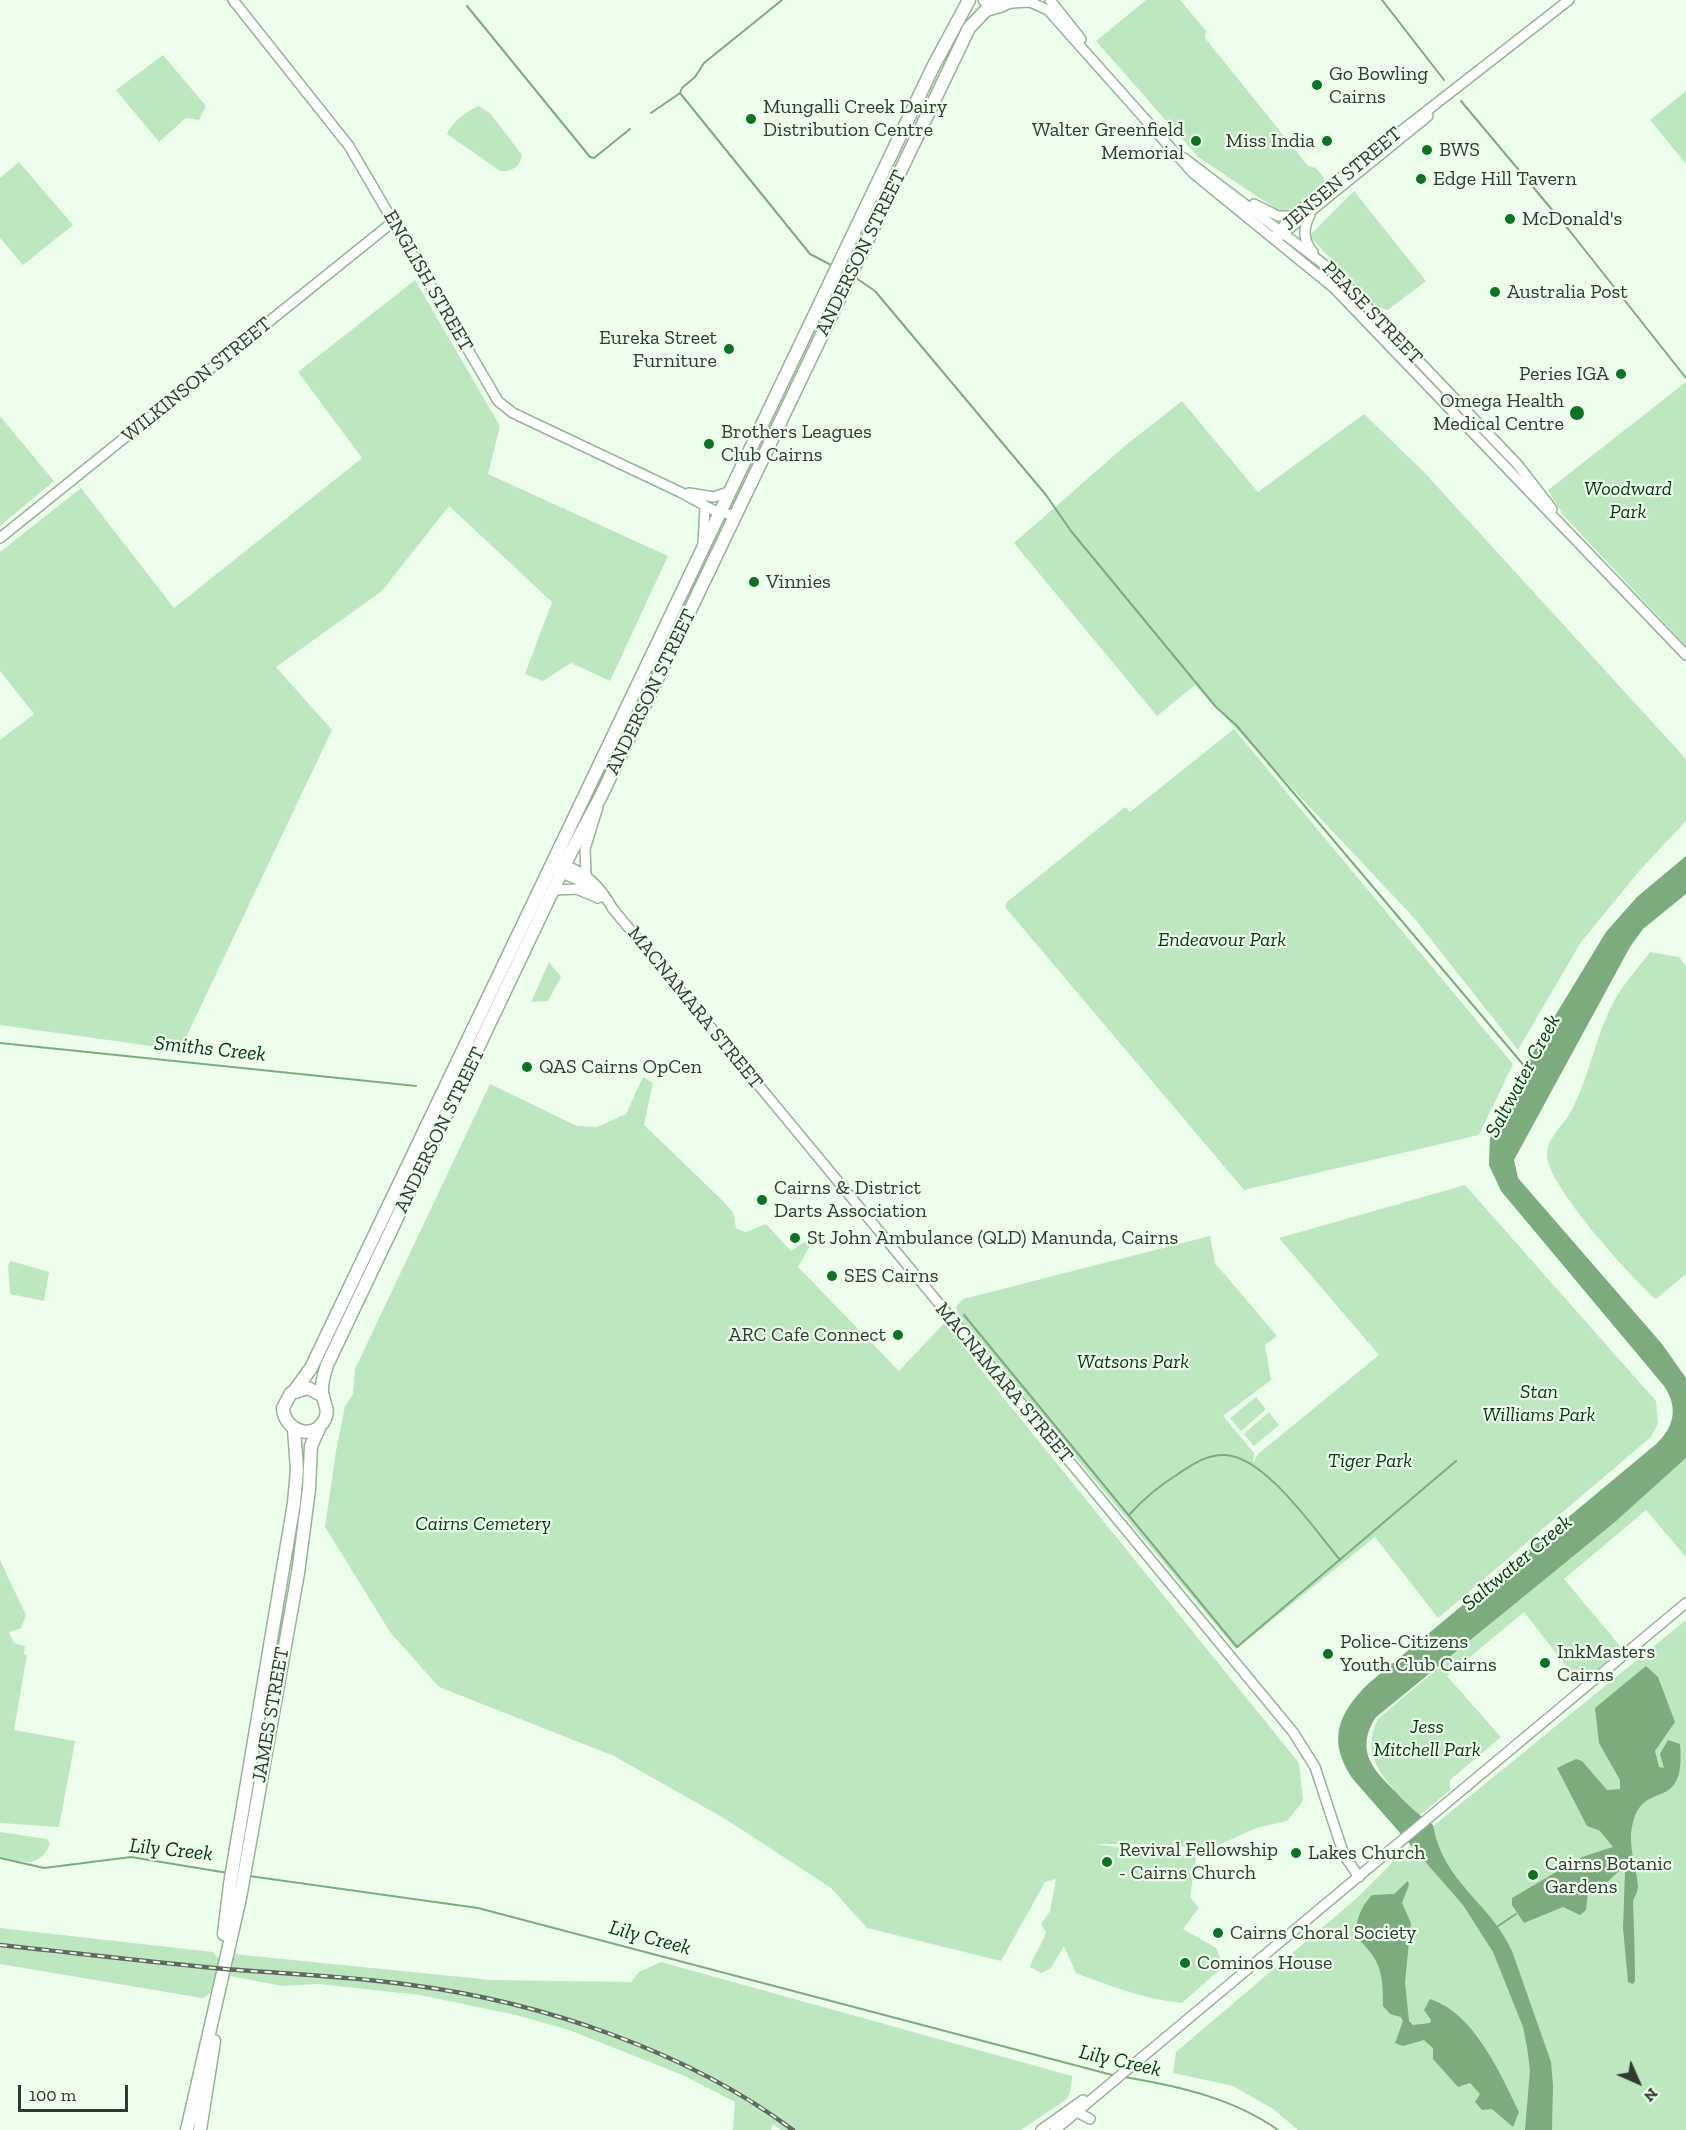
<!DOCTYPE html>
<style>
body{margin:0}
#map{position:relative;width:1686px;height:2130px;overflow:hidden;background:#edfeed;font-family:"Zilla Slab",serif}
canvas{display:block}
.north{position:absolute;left:1608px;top:2052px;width:60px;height:60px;-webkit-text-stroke:4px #edfeed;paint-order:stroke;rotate:135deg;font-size:16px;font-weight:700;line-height:24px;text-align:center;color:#2f3a30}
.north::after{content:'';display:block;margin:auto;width:21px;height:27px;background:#2f3a30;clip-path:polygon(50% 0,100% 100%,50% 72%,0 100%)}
.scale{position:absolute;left:18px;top:2085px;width:110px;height:27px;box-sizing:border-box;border:3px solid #2f3a30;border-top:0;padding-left:8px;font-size:18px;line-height:21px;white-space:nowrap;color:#2f3a30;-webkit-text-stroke:4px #edfeed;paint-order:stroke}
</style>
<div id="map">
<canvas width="1686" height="2130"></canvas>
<div class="north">N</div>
<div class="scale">100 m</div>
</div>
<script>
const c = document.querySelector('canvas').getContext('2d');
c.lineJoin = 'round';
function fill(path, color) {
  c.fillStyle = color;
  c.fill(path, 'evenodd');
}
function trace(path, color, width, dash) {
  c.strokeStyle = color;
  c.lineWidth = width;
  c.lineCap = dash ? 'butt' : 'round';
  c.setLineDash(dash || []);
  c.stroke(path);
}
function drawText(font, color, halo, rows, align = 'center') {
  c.font = font + ' "Zilla Slab",serif';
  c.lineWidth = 4.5;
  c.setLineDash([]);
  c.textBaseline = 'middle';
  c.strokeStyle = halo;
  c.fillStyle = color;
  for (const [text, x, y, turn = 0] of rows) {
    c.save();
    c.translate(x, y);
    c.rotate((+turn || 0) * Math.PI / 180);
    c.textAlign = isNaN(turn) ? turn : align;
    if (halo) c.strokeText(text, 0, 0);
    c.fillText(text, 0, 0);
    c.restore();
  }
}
const green = new Path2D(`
 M 1146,0 L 1180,0 L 1206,31 L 1205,38 L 1308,166 L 1316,168 L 1324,178 L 1323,186 C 1309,197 1295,214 1276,209 L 1198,157 L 1096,41 Z
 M 163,55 L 206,106 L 199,120 L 186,118 L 159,142 L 116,90 Z
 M 1686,91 L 1686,164 L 1650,120 Z
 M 479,106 L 490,113 L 522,155 C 521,166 510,173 500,171 L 447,134 C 451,123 468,110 479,106 Z
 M 19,162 L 73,225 L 23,265 L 0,238 L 0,178 Z
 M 1354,191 L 1426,281 L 1388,310 L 1377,307 L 1309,236 Z
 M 415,280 L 500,426 L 488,474 L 668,556 L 610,681 L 571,663 L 543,681 L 525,674 L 552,602 L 449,506 L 382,591 L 276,667 L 332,730 L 180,1050 L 0,1025 L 0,740 L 34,714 L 0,671 L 0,552 L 81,488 L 174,608 L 362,458 L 298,372 Z
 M 1686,382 L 1686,646 L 1563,515 L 1548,490 Z
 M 1182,401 L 1258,492 L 1364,414 L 1424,472 L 1686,759 L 1686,821 L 1641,869 L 1581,942 L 1518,1050 L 1415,919 L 1195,685 L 1157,716 L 1014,543 L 1126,445 Z
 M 0,416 L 54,481 L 0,526 Z
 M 1234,729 L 1513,1064 L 1479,1135 L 1244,1190 L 1005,907 L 1007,902 L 1125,807 L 1130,812 Z
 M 1650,952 L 1679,957 L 1686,966 L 1686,1274 L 1656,1299 C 1632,1279 1545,1183 1547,1154 C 1547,1139 1561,1127 1569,1115 C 1590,1078 1595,1033 1617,996 C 1627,980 1640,966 1650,952 Z
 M 549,962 L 561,977 L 548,1001 L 531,1002 Z
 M 643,1077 L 653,1083 L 644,1125 L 723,1201 L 733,1212 L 736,1228 L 745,1232 L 766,1224 L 791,1251 L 809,1239 L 812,1242 L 798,1267 L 899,1371 L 946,1321 L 978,1366 L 1299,1763 L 1303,1801 L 1287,1821 L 1256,1828 L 1210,1849 L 1149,1844 L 1093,1844 L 1196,1857 L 1190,1897 L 1199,1908 L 1183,1929 L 1216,1948 L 1224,1966 L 1182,2003 C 1144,1999 1112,1987 1076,1973 L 1064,1946 L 1051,1968 L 1041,1973 L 1030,1967 C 1034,1953 1042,1946 1046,1932 L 1041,1924 L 1050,1911 L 1056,1879 L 1045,1882 L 1001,1961 L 867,1928 L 831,1888 L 727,1820 L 614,1756 L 439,1687 L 390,1632 L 325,1527 L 336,1451 L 345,1406 L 353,1394 L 355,1369 L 490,1084 L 577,1126 L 597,1127 L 626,1114 Z
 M 1465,1185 L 1656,1401 L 1658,1423 L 1651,1437 L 1438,1618 L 1375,1537 L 1236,1649 L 959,1318 L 956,1307 L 963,1299 L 1210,1236 L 1215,1263 L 1277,1336 L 1265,1345 L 1271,1380 L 1223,1416 L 1254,1453 L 1253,1463 L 1258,1454 L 1379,1355 L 1279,1238 Z
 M 11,1261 L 49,1272 L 44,1301 L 10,1294 L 8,1265 Z
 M 1256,1397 L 1266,1409 L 1241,1431 L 1230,1418 Z
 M 1269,1412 L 1279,1425 L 1254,1446 L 1244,1434 Z
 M 1686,1458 L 1686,1557 L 1646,1510 L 1564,1579 L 1626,1653 L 1583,1688 L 1524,1612 L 1447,1676 L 1501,1737 L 1450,1780 L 1450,1790 L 1419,1816 C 1393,1786 1356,1761 1378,1719 L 1556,1568 L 1615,1522 Z
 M 0,1560 L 26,1615 L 21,1628 L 9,1632 L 14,1643 L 25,1646 L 24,1654 L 27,1655 L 14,1730 L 75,1741 L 59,1827 L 0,1823 Z
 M 1686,1620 L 1686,2130 L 1298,2130 L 1273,2109 L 1233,2086 L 1173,2073 L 1176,2052 L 1357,1898 L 1403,1852 L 1443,1818 Z
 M 0,1832 L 47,1839 L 50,1844 C 39,1869 23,1862 0,1857 Z
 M 0,1928 L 213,1952 L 219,1959 C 217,1973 218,1993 202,1998 L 0,1964 Z
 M 234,1954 L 491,1980 L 631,1982 L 639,1972 L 661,1962 L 1072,2076 L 1071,2089 L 1067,2099 L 1021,2130 L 781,2130 L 773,2124 L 771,2130 L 733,2130 L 735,2102 L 685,2076 L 569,2030 L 516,2015 L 420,1995 L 318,1984 L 282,1986 L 230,1976 Z`);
const water = new Path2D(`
 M 1686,856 L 1686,894 L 1643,929 L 1630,947 L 1514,1160 L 1518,1178 L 1662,1344 L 1686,1378 L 1686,1458 L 1615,1522 L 1375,1718 C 1356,1750 1371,1768 1395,1791 C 1407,1804 1418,1815 1433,1825 C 1443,1883 1490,1902 1512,1951 L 1551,2062 L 1553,2085 L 1552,2130 L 1525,2130 L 1530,2070 L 1527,2047 L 1523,2027 L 1493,1952 L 1463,1905 L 1352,1778 C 1327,1740 1338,1713 1369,1683 L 1655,1445 C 1674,1428 1679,1408 1664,1386 L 1501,1191 L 1489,1165 L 1490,1138 L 1536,1047 L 1606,932 L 1637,897 Z
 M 1646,1666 L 1658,1677 L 1675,1722 L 1655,1751 L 1659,1767 L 1664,1768 L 1660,1754 L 1668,1740 L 1680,1744 C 1686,1813 1646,1780 1634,1819 C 1626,1842 1636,1863 1638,1886 C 1638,1893 1633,1898 1633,1903 C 1634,1929 1635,1955 1635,1981 L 1633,1984 L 1628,1982 L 1623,1928 L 1625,1872 L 1619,1871 L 1606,1883 L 1588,1891 L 1586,1910 L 1580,1915 L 1563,1907 L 1524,1923 L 1512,1905 L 1512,1898 L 1582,1857 L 1613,1847 L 1600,1831 L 1587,1826 L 1557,1768 L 1576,1759 L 1582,1761 L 1607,1790 L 1620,1789 L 1620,1780 L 1599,1743 L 1595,1708 Z
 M 1408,1881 L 1409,1885 L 1402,1903 L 1411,1923 L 1405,1982 L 1409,2021 L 1413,2025 L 1430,2023 L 1431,2020 L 1424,2010 L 1430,1999 C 1474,2013 1500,2073 1519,2112 L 1513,2127 L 1492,2109 L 1482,2110 L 1475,2102 L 1480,2094 L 1470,2083 L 1458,2087 L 1433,2059 L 1433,2048 L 1424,2040 L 1403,2046 L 1395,2043 L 1403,2021 L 1401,2017 L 1390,2014 L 1383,2006 C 1383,1972 1381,1960 1355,1936 C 1357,1918 1360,1908 1372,1895 L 1394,1894 Z`);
const stream = new Path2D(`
 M 1382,0 L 1444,80
 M 467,6 L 590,157 L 594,158 L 630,129
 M 680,93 L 810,254 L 833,266
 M 1461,101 L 1569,230 L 1686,378
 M 651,113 L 680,93 L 682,88 L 695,77 L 704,63 L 782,0
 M 856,278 L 875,291 L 1046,495 L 1071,531 L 1216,707 L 1237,726 L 1526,1068
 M 0,1043 L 416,1086
 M 964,1315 L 1237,1647 L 1456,1461
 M 1129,1515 C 1144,1498 1159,1486 1178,1474 C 1193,1464 1205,1455 1224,1455 C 1264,1455 1315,1530 1340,1560
 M 0,1858 L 44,1868 L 131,1857 L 228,1873
 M 249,1876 L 478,1908 L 1116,2076
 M 1498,1926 L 1516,1914
 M 1124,2077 C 1178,2086 1233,2098 1278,2130`);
const minor = new Path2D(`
 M 233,0 L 349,146 L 498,401 L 513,413 L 680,492 L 713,510 L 735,516
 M 1050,0 L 1081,39
 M 1011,3 L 1030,2 L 1048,10 L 1193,173 L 1334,288 L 1686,655
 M 1184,158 L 1334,272 L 1518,465 L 1552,509
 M 1254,204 L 1278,216 L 1292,216
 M 1310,215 C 1303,228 1303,241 1313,252
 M 1276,235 L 1292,216 L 1569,0
 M 1280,236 L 1428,116
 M 689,493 L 714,497 L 731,491
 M 0,538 L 394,221
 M 703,544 L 705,506
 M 559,863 C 586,872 599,885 613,909 L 1293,1732 L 1315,1767 L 1344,1855 L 1359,1877
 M 557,871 L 583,882 L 601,897
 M 586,874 L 585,849 L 598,807
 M 555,890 L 577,889 L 598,898
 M 1074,2113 L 1077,2112 L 1090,2119
 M 1041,2130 L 1083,2100
 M 1055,2130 L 1686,1603`);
const major = new Path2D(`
 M 985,0 L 1000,5 L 1016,0
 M 295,1390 L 311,1368 L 933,67 L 969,0
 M 323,1396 L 308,1388 L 291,1393 L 283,1408 C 284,1431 314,1442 325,1419 C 329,1410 325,1405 323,1397 C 320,1387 324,1374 327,1365 L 571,852 L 601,796 L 969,28 L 986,10 L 1003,5
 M 224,1934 L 230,1884 L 294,1503 L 297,1470 L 294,1429
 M 187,2130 L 240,1898 L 298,1573 L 309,1489 L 311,1446 L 320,1426
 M 200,2130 L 214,2041`);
const rail = new Path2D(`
 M 0,1945 C 75,1953 150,1962 225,1969 C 287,1974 350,1976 411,1985 C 541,2002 687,2051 793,2130`);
const markers = [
 [1317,85,6,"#0d7324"],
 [751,119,6,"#0d7324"],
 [1196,141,6,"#0d7324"],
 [1327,141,6,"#0d7324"],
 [1427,150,6,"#0d7324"],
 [1421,179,6,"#0d7324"],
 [1510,219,6,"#0d7324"],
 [1495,292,6,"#0d7324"],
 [729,349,6,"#0d7324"],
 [1621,374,6,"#0d7324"],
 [1577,413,8,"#0d7324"],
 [709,444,6,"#0d7324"],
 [754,582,6,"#0d7324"],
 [527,1067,6,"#0d7324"],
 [762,1200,6,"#0d7324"],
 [795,1238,6,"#0d7324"],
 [832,1276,6,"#0d7324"],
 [898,1335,6,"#0d7324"],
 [1328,1654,6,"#0d7324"],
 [1545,1663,6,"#0d7324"],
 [1296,1853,6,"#0d7324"],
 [1107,1862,6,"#0d7324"],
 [1533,1875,6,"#0d7324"],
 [1218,1933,6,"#0d7324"],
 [1185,1963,6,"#0d7324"]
];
const poiNames = [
 ["Go Bowling",1329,74],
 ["Cairns",1329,97],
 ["Mungalli Creek Dairy",763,107],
 ["Distribution Centre",763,130],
 ["Walter Greenfield",1184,130,"right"],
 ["Memorial",1184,153,"right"],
 ["Miss India",1315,141,"right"],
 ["BWS",1439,150],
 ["Edge Hill Tavern",1433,179],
 ["McDonald's",1522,219],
 ["Australia Post",1507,292],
 ["Eureka Street",717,338,"right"],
 ["Furniture",717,361,"right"],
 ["Peries IGA",1609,374,"right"],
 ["Omega Health",1564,401,"right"],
 ["Medical Centre",1564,424,"right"],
 ["Brothers Leagues",721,432],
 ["Club Cairns",721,455],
 ["Vinnies",766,582],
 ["QAS Cairns OpCen",539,1067],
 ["Cairns & District",774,1188],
 ["Darts Association",774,1211],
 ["St John Ambulance (QLD) Manunda, Cairns",807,1238],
 ["SES Cairns",844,1276],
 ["ARC Cafe Connect",886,1335,"right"],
 ["Police-Citizens",1340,1642],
 ["Youth Club Cairns",1340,1665],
 ["InkMasters",1557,1652],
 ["Cairns",1557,1675],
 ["Revival Fellowship",1119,1850],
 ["- Cairns Church",1119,1873],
 ["Lakes Church",1308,1853],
 ["Cairns Botanic",1545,1864],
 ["Gardens",1545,1887],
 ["Cairns Choral Society",1230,1933],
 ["Cominos House",1197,1963]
];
const streetNames = [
 ["JENSEN STREET",1342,179,-40],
 ["ANDERSON STREET",861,253,-64],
 ["ENGLISH STREET",428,281,60],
 ["PEASE STREET",1372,313,46],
 ["WILKINSON STREET",197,380,-39],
 ["ANDERSON STREET",651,692,-64],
 ["MACNAMARA STREET",695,1008,51],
 ["ANDERSON STREET",440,1130,-64],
 ["MACNAMARA STREET",1004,1383,50],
 ["JAMES STREET",271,1715,-80]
];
const parkNames = [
 ["Woodward",1628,489],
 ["Park",1628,512],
 ["Endeavour Park",1222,940],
 ["Watsons Park",1133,1362],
 ["Stan",1539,1392],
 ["Williams Park",1539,1415],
 ["Tiger Park",1370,1461],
 ["Cairns Cemetery",483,1524],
 ["Jess",1427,1727],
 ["Mitchell Park",1427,1750]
];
const waterNames = [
 ["Smiths Creek",210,1049,6],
 ["Saltwater Creek",1523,1076,-62],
 ["Saltwater Creek",1517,1563,-40],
 ["Lily Creek",171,1850,6],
 ["Lily Creek",650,1938,15],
 ["Lily Creek",1120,2061,13]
];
fill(green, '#bde8bf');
fill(water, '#7cab7e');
trace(stream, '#7cab7e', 2);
trace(minor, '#98b298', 12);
trace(major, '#98b298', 15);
trace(minor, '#fff', 9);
trace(major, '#fff', 12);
trace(rail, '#5e6a5f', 4.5);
trace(rail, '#edfeed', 2, [7]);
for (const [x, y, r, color] of markers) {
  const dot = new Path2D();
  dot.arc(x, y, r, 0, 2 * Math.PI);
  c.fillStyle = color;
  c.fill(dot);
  trace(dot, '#edfeed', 2);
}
drawText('20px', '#2f3a30', '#edfeed', poiNames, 'left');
drawText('20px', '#2f3a30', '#edfeed', streetNames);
drawText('italic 20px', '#01380c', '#edfeed', parkNames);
drawText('italic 21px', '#01380c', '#edfeed', waterNames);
</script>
